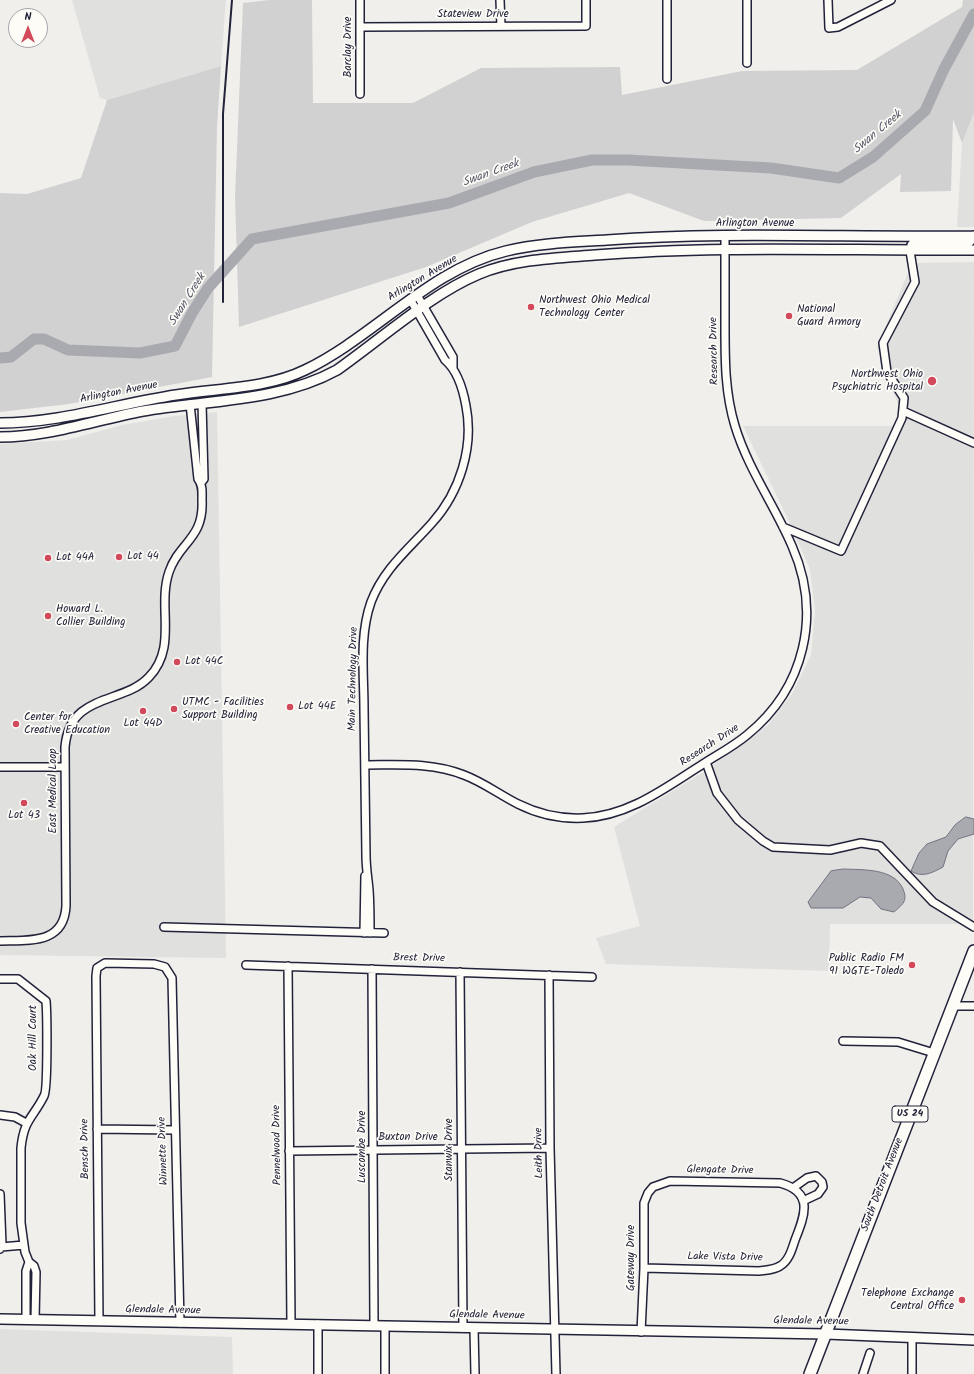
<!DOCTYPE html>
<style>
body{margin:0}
#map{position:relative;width:974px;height:1374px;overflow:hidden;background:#f0efec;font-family:Kalam,sans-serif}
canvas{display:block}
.north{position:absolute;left:8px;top:8px;width:40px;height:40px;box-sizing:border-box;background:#fdfcf7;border:1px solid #a5a5ac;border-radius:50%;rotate:0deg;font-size:11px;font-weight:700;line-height:16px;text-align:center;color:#22223b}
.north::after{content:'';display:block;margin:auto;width:14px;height:18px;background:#d1495b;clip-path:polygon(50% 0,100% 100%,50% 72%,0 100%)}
</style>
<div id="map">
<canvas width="974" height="1374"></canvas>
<div class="north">N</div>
</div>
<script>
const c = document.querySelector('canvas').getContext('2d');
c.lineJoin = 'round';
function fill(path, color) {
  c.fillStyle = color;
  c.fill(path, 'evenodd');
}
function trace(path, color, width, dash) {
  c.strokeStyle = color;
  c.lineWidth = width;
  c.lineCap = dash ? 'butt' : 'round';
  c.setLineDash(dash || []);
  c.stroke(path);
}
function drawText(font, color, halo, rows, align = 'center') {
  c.font = font + ' Kalam,sans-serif';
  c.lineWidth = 3.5;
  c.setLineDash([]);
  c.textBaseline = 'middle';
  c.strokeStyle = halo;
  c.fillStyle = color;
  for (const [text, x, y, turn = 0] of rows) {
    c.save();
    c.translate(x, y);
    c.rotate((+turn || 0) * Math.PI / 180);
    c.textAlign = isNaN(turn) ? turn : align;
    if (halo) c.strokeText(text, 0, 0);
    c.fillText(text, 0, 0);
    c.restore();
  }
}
const built = new Path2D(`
 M 72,0 L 226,0 L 221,66 L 107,100 L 100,98 Z
 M 974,113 L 974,227 L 957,227 L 962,143 Z
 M 974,262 L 973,930 L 962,924 L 830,924 L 829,971 L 606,964 L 596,938 L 640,926 L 614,827 L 702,773 L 768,725 L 792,694 L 811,655 L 815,610 L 810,569 L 785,513 L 743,426 L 898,426 L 902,415 L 877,347 L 912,263 Z
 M 217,412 L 226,958 L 0,955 L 0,444 L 67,440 L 122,425 L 174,416 Z
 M 0,1329 L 232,1337 L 233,1374 L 0,1374 Z`);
const green = new Path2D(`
 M 269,0 L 312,0 L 313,103 L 413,103 L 481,68 L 620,67 L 622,95 L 742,71 L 857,70 L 962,7 L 963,0 L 974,0 L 974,113 L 962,143 L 953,119 L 951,191 L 900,192 L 901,174 L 841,218 L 704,221 L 629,193 L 532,222 L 426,267 L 239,327 L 235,197 L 243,3 Z
 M 221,66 L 217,128 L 212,377 L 69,404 L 0,412 L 0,193 L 27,194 L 81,178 L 107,100 Z`);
const water = new Path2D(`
 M 966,817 L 974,819 L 974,834 L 958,839 L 948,851 L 943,867 C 932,873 922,878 911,871 L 919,853 L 927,844 L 946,837 L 955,825 Z
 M 844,869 C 863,870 894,868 903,889 C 908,901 903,904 894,912 L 881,909 L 871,898 L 860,897 L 843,908 L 811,908 L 808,902 L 831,871 Z`);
const river = new Path2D(`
 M 0,358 L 11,357 L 34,339 L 44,339 L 68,350 L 140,353 L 175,346 L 192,313 L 208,288 L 252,239 L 449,203 L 534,172 L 592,160 L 628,160 L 771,168 L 839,178 L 873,157 L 925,111 L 944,69 L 974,14`);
const street = new Path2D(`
 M 360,0 L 360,94
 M 500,0 L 501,26
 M 667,0 L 667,79
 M 747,0 L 747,63
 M 828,0 L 829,28 L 838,27 L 891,0
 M 360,27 L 586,26 L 586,0
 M 417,295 L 453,357 L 453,367
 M 903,411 L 974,443
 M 201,483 L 204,479 L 202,403
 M 783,527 L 841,551 L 902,418 L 904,398 L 887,372 L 883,343 L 915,282 L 910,251
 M 706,762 L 717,793 L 738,820 L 763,841 L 773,847 L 830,850 L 861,843 L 880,846 L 933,902 L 974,927
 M 365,765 C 398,765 432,762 464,775 C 483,782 500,795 518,804 C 538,814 561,819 583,818 C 629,816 665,788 703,764 C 717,755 734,746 747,735 C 805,688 822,614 792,546 C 775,506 748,469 735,426 C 725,393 725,361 725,327 C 725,296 725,266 725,236
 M 0,767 L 65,767
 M 164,927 L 384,933
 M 364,933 L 365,876
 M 370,933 C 370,918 370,904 369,890 C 368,879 366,867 366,856 C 365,807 365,758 364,709 C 364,674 359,636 371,602 C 384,568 409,549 432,523 C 460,492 474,447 466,406 C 463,389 458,371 445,360 L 410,299
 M 0,941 C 28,940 64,945 66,906 L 65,747 C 70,692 123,705 149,677 C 178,647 157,607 169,572 C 179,542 204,539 202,500 C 202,492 203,485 198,479 L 190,404
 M 246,965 L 592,977
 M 288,966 L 291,1324
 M 372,969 L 374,1325
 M 460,972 L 463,1328
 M 549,975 L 550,1148 L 556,1374
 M 0,979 L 18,979 L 46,1001 C 47,1013 48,1090 44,1096 C 33,1118 24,1119 21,1148 L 21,1223 L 25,1252 L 29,1262 L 34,1266 L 36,1272 L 35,1320
 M 953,1006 L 974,1006
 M 843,1041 L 898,1042 L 934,1053
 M 0,1115 L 15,1117 L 26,1123
 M 97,1129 L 175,1130
 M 289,1151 L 550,1148
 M 793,1188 L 807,1178 L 816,1176 L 822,1182 L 823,1187 L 818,1194 L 803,1201
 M 0,1194 L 2,1245 L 0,1249
 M 1,1247 L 24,1245
 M 26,1320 L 26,1271 L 29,1262
 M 99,1321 L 96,976 L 97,968 L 105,963 L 154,964 L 165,967 L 172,978 L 180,1323
 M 474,1328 L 475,1374
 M 641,1332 L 644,1268 L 644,1203 L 648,1193 L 653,1187 L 670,1181 L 780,1183 C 814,1192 805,1215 795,1240 C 792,1249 789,1261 780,1266 C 774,1270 766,1270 759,1271 L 644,1268
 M 912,1338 L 912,1374
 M 318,1374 L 318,1324
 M 385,1374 L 385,1326
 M 863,1374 L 870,1353`);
const secondary = new Path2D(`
 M 912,245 L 963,244 L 970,241 L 973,236
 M 0,423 C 59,423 117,404 176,395 C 218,388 266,389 305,370 C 374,337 430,269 506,251 C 538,243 574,242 607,240 C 729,231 852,238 974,236
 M 0,437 C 49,437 95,420 143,411 C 207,400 279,402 337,370 C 381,339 431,294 479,274 C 515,259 557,258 595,255 C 720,245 848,251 974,250
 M 0,1319 L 826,1334 L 974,1340`);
const primary = new Path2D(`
 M 810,1374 L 974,951`);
const rail = new Path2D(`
 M 223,302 L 223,114 L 232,0`);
const markers = [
 [531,307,4,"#d1495b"],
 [789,316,4,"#d1495b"],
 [932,381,5,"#d1495b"],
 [119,557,4,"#d1495b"],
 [48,558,4,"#d1495b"],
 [48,616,4,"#d1495b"],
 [177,662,4,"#d1495b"],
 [290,707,4,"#d1495b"],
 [174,709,4,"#d1495b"],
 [143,711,4,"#d1495b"],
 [16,724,4,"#d1495b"],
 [24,803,4,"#d1495b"],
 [912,965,4,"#d1495b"],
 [962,1300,4,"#d1495b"]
];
const shields = [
 [910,1114,36]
];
const shieldNames = [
 ["US 24",910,1114]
];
const streetNames = [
 ["Stateview Drive",473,15],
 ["Barclay Drive",349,47,-90],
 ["Arlington Avenue",755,224],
 ["Arlington Avenue",423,279,-31],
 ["Research Drive",715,351,-91],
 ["Arlington Avenue",119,393,-11],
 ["Main Technology Drive",354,679,-89],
 ["Research Drive",710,746,-33],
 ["East Medical Loop",54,791,-90],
 ["Brest Drive",419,959,1],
 ["Oak Hill Court",34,1038,-90],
 ["Buxton Drive",408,1138],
 ["Pennelwood Drive",278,1145,-91],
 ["Luscombe Drive",363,1147,-90],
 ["Bensch Drive",86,1149,-91],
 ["Stanwix Drive",450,1150,-90],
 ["Winnette Drive",164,1151,-92],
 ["Leith Drive",540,1153,-91],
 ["Glengate Drive",720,1171,1],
 ["South Detroit Avenue",883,1185,-69],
 ["Gateway Drive",632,1258,-90],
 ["Lake Vista Drive",725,1258,1],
 ["Glendale Avenue",163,1311,1],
 ["Glendale Avenue",487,1316,1],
 ["Glendale Avenue",811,1322,1]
];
const poiNames = [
 ["Northwest Ohio Medical",539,301],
 ["Technology Center",539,314],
 ["National",797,310],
 ["Guard Armory",797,323],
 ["Northwest Ohio",923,375,"right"],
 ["Psychiatric Hospital",923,388,"right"],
 ["Lot 44",127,557],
 ["Lot 44A",56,558],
 ["Howard L.",56,610],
 ["Collier Building",56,623],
 ["Lot 44C",185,662],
 ["UTMC - Facilities",182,703],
 ["Support Building",182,716],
 ["Lot 44E",298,707],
 ["Center for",24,718],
 ["Creative Education",24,731],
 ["Lot 44D",143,724,"center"],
 ["Lot 43",24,816,"center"],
 ["Public Radio FM",904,959,"right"],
 ["91 WGTE-Toledo",904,972,"right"],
 ["Telephone Exchange",954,1294,"right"],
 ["Central Office",954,1307,"right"]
];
const waterNames = [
 ["Swan Creek",878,133,-40],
 ["Swan Creek",491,174,-20],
 ["Swan Creek",188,300,-58]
];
fill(built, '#e0e0df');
fill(green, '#d2d1d1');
fill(water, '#a9a9b0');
trace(water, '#737381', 1);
trace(river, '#a9a9b0', 11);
trace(street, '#22223b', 10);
trace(secondary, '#22223b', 12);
trace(primary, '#22223b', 14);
trace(street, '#fdfcf7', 7);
trace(secondary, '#fdfcf7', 9);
trace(primary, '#fdfcf7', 11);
trace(rail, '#22223b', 2);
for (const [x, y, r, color] of markers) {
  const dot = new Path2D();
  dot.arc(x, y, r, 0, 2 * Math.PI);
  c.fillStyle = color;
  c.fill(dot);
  trace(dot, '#fdfcf7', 1.5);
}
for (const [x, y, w] of shields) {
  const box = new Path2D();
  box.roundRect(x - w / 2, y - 8, w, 16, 3);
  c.fillStyle = '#fdfcf7';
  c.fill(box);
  trace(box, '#22223b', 1);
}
drawText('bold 10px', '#22223b', null, shieldNames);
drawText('11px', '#22223b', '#fdfcf7', streetNames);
drawText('11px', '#22223b', '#fdfcf7', poiNames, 'left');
drawText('italic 12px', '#58586a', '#fdfcf7', waterNames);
</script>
